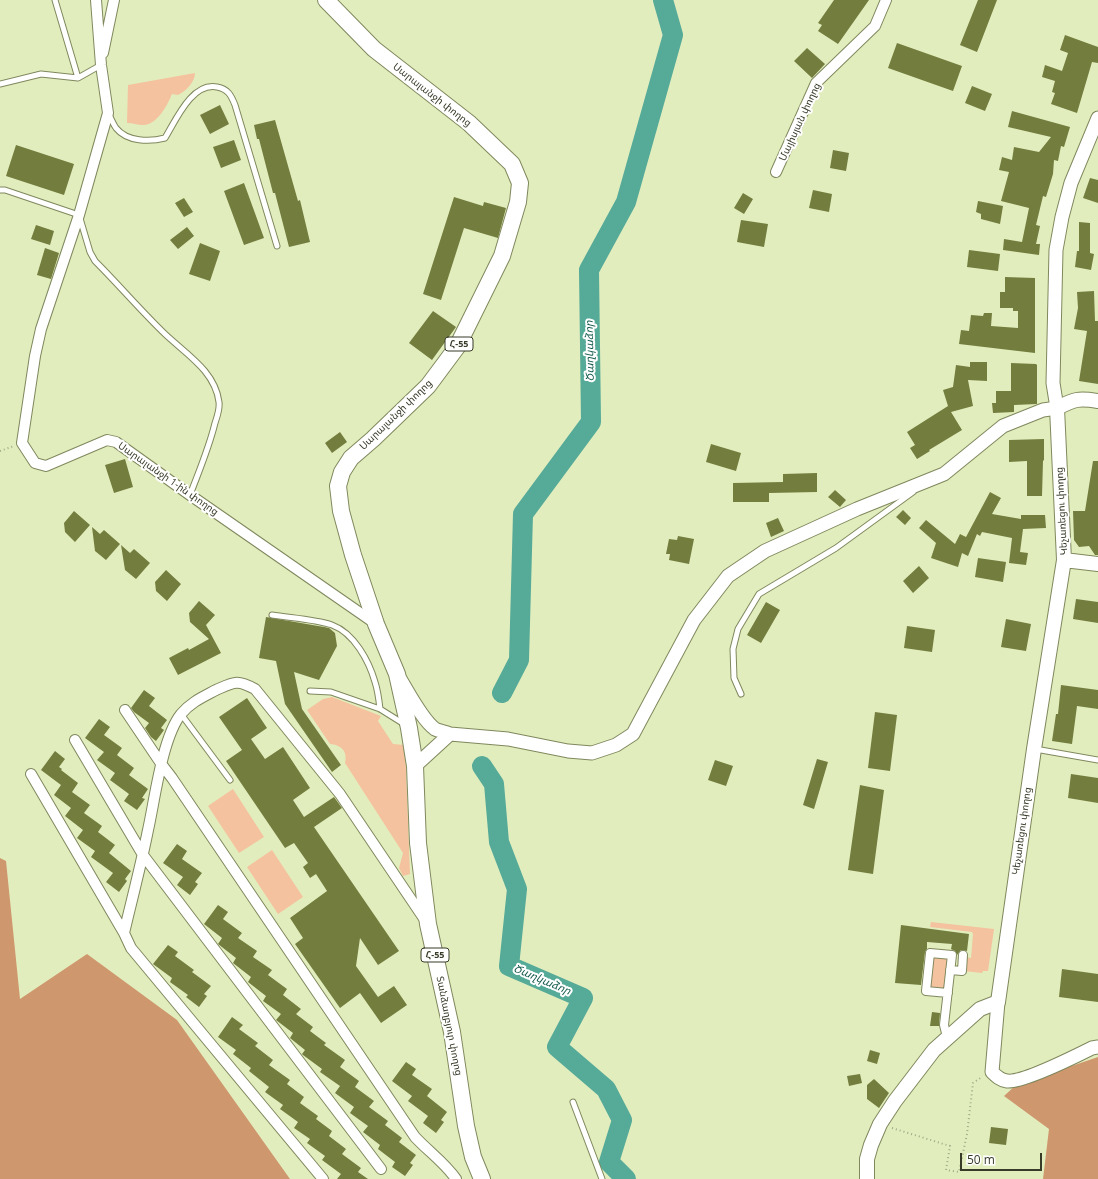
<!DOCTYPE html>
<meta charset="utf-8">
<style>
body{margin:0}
#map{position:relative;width:1098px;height:1179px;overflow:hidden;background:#e2edbe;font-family:"Open Sans",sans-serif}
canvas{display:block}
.scale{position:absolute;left:960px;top:1153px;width:82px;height:18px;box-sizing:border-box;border:2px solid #373b28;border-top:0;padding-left:5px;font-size:12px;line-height:14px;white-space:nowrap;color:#373b28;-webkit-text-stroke:3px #fff;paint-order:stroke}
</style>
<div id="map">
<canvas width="1098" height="1179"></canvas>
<div class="scale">50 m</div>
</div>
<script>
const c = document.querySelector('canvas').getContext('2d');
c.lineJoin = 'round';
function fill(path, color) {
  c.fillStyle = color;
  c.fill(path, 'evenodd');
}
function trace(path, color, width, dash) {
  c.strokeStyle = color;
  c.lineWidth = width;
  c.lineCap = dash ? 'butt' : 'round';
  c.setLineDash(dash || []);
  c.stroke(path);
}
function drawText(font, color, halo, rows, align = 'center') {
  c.font = font + ' "Open Sans","Noto Sans Armenian",sans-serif';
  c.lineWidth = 4;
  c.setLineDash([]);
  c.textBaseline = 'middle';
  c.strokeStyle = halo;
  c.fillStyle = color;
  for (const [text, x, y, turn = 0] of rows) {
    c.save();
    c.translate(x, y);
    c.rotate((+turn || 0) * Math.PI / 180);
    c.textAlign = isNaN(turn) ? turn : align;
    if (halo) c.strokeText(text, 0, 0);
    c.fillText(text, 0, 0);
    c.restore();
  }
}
const green = new Path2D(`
 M 195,73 C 195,82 186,91 178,95 L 172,94 C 167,106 157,125 143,125 C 138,125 132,123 127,123 L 128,85 Z
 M 332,697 L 381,716 L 378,721 L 393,744 L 405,745 L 410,874 L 403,876 L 399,868 L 403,853 L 345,763 C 348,751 341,745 330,744 L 307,710 L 323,699 Z
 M 233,789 L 264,837 L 239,853 L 208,806 Z
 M 272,850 L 303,897 L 278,914 L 247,867 Z
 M 931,922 L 994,929 L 988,971 L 983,971 L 982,973 L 964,971 L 965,957 L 971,958 L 973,934 L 972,932 L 930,927 Z
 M 932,955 L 949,957 L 946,990 L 929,988 Z`);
const forest = new Path2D(`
 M 0,858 L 6,861 L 20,999 L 87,954 L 177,1020 L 290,1179 L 0,1179 Z
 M 1098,1057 L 1098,1179 L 1043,1179 L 1049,1129 L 1004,1096 L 1016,1085 Z`);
const river = new Path2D(`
 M 502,693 L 519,660 L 523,514 L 591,422 L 589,270 L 626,202 L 673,35 L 663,0
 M 482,766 L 494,784 L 499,842 L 517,889 L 509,966 L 583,998 L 557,1047 L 606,1089 L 622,1120 L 609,1162 L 626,1179`);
const building = new Path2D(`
 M 834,0 L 869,0 L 838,44 L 818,31 L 822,25 L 818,23 Z
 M 978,0 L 997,0 L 977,52 L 960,45 Z
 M 1065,35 L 1098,47 L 1098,63 L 1092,62 L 1077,113 L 1051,104 L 1055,93 L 1052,92 L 1055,81 L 1042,77 L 1045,65 L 1062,71 L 1068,53 L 1060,50 Z
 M 897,43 L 962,66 L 953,91 L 888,68 Z
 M 807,48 L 825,64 L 812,78 L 794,61 Z
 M 972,86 L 992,94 L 985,111 L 965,103 Z
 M 220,105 L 229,124 L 210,134 L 200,115 Z
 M 1012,111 L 1070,127 L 1064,147 L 1061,146 L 1058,161 L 1054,160 L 1053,174 L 1046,197 L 1043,196 L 1036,225 L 1040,226 L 1036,244 L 1040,244 L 1039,255 L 1003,250 L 1004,239 L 1022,242 L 1029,208 L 1001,201 L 1009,172 L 999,170 L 1002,157 L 1012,160 L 1014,147 L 1039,152 L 1051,137 L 1008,127 Z
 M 275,120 L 298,201 L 300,200 L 310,242 L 289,247 L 275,193 L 273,193 L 259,139 L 257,139 L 254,125 Z
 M 234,140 L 241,160 L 221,168 L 213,147 Z
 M 16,145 L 74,164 L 64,195 L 6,176 Z
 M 833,150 L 849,153 L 846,171 L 830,168 Z
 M 1090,178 L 1098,180 L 1098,203 L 1083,198 Z
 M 244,183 L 264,238 L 244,245 L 224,191 Z
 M 813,190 L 832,194 L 829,212 L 809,208 Z
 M 743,193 L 753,199 L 744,214 L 734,208 Z
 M 454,197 L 483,206 L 484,202 L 506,208 L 498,238 L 464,228 L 441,300 L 423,294 Z
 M 184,198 L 193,212 L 184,217 L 175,203 Z
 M 978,201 L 1003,206 L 1000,224 L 981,219 L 981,214 L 976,212 Z
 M 741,220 L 768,224 L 764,247 L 737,242 Z
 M 1079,222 L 1090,223 L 1090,253 L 1094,254 L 1091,270 L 1075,267 L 1077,251 L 1079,251 Z
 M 36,225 L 54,231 L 50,245 L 31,239 Z
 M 187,227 L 194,236 L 178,249 L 170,240 Z
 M 200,243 L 220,251 L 210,281 L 189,274 Z
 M 45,248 L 59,253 L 51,279 L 37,275 Z
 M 969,250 L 1000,254 L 998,271 L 967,267 Z
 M 1005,277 L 1035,278 L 1035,353 L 959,344 L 961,330 L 969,331 L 971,315 L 983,316 L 984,313 L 992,313 L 991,326 L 1018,328 L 1018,311 L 1013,311 L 1013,308 L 1000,308 L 1000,292 L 1005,292 Z
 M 1094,291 L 1095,321 L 1098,321 L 1098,384 L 1079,381 L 1087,331 L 1074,329 L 1078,308 L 1077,292 Z
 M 433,311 L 456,327 L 432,360 L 409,343 Z
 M 970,362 L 987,362 L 987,381 L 968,380 L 973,406 L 951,412 L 962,430 L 929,450 L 930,451 L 917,459 L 910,448 L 915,445 L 907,432 L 948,406 L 943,390 L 953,387 L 956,365 L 970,367 Z
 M 1011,363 L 1036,364 L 1037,365 L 1037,404 L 1014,405 L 1014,412 L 993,413 L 992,403 L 996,403 L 996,391 L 1011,391 Z
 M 340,432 L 347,442 L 332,453 L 325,443 Z
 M 1044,439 L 1044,460 L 1043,461 L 1042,496 L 1027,496 L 1027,461 L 1009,462 L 1009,440 Z
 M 711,444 L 741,453 L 736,471 L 706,462 Z
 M 125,459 L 133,487 L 114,493 L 105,465 Z
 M 1093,461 L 1098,461 L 1098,555 L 1095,555 L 1089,546 L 1079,547 L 1074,540 L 1073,511 L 1085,511 Z
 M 817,473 L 817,492 L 769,493 L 769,502 L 733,502 L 733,483 L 783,482 L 783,474 Z
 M 835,490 L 846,500 L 840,507 L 828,497 Z
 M 990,492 L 1001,498 L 992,514 L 1021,519 L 1021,515 L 1045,515 L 1046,528 L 1023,529 L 1020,552 L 1028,553 L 1026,565 L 1009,563 L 1012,538 L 982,532 L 980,536 L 977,534 L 968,556 L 962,553 L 958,567 L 931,558 L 936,543 L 919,528 L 926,520 L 955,544 L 960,534 L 966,537 Z
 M 903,510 L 911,518 L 905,525 L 896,517 Z
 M 74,511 L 90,525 L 75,542 L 65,532 L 64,523 Z
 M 778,518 L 784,531 L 771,537 L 766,523 Z
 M 92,527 L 100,534 L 104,530 L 120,544 L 106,560 L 95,551 Z
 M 678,536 L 694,539 L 689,564 L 669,560 L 670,554 L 666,554 L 669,539 L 677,540 Z
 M 121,545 L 130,553 L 134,549 L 150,563 L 136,579 L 125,570 Z
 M 978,558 L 1006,562 L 1003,582 L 975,577 Z
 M 919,566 L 929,578 L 913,593 L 903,581 Z
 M 166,570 L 181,584 L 167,601 L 156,591 L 155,582 Z
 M 1076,599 L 1098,602 L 1098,623 L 1073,619 Z
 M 199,601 L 215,615 L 206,625 L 221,653 L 178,675 L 169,658 L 188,648 L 189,650 L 209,639 L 190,622 L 189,613 Z
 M 766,602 L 780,610 L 761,643 L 747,635 Z
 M 266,617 L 324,627 L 329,628 L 335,633 L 337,646 L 319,680 L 294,672 L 302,709 L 341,765 L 332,772 L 285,704 L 276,661 L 259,658 Z
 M 1006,619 L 1031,624 L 1026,651 L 1001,647 Z
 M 907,626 L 935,630 L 932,652 L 904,648 Z
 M 1061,685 L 1098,690 L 1098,709 L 1077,706 L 1072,744 L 1052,741 L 1056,714 L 1058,714 Z
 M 144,690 L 155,698 L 149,706 L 167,720 L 161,728 L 164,730 L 156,741 L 151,737 L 145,728 L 149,723 L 134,712 L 131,708 Z
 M 247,698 L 267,728 L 251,739 L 265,759 L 283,747 L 310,788 L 293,800 L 304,817 L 334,797 L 342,808 L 314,827 L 399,951 L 378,965 L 360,938 L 356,966 L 378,997 L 394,986 L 407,1005 L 381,1023 L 360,993 L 340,1008 L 295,944 L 303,938 L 290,918 L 327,891 L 316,874 L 310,878 L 303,867 L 308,863 L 294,843 L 285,848 L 226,761 L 242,750 L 219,717 Z
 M 875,712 L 897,715 L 890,771 L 868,768 Z
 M 99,719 L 110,727 L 104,735 L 122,748 L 117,755 L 134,768 L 129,775 L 148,789 L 142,798 L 145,799 L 137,810 L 124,801 L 129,794 L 110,780 L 115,773 L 97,760 L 104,752 L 85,738 Z
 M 55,751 L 65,759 L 59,767 L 62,769 L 61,770 L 78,783 L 72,792 L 90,805 L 84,813 L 102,826 L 98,832 L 115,845 L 109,853 L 131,871 L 125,879 L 127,881 L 119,892 L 106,882 L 113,873 L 91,857 L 95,851 L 77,838 L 83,830 L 65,816 L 71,808 L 54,795 L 61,785 L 41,770 Z
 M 817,759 L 828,762 L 814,809 L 803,805 Z
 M 715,760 L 733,766 L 726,786 L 708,780 Z
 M 1071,774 L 1098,778 L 1098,803 L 1068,798 Z
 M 860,785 L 884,790 L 873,874 L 848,870 Z
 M 177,844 L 187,851 L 182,859 L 202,873 L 195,882 L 198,884 L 190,895 L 177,885 L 183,877 L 163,863 Z
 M 218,905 L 228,912 L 223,919 L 242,933 L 238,938 L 257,951 L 253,957 L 272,970 L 268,975 L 287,989 L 283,995 L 301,1009 L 296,1014 L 313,1027 L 310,1031 L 326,1043 L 324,1045 L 345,1060 L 340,1067 L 359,1081 L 355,1087 L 374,1101 L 369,1107 L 388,1121 L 385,1125 L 402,1138 L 399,1142 L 416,1155 L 410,1163 L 413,1165 L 405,1176 L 392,1167 L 395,1162 L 378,1149 L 380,1145 L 363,1132 L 368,1126 L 350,1113 L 354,1107 L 335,1093 L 340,1086 L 320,1072 L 322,1069 L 303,1055 L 302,1054 L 305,1050 L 290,1038 L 293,1033 L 276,1020 L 281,1014 L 263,1001 L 266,996 L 248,982 L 251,977 L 233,963 L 236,958 L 218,944 L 222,938 L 204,924 Z
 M 901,925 L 969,934 L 967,951 L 961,950 L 957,955 L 955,951 L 951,949 L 952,944 L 927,942 L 927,949 L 925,952 L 921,985 L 895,983 Z
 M 168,945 L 178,952 L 175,956 L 194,970 L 192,972 L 211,986 L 204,994 L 207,996 L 199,1007 L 186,997 L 188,995 L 170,982 L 172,978 L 153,964 Z
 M 1062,969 L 1098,974 L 1098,1002 L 1059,997 Z
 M 932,1012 L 940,1013 L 939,1026 L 930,1026 Z
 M 232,1017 L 243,1025 L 239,1029 L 258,1043 L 255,1046 L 273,1060 L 269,1065 L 290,1080 L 287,1084 L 304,1097 L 300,1103 L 318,1116 L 316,1119 L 332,1131 L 329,1136 L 346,1149 L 342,1154 L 361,1168 L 358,1172 L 368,1179 L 337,1179 L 341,1174 L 322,1160 L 325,1156 L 307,1143 L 310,1139 L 294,1128 L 298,1122 L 280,1109 L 283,1105 L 265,1092 L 269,1087 L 249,1071 L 251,1068 L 233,1054 L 236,1050 L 218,1037 Z
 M 870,1050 L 880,1053 L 877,1064 L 867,1061 Z
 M 406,1062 L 416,1069 L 412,1075 L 432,1089 L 427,1096 L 447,1112 L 441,1120 L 444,1122 L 436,1133 L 423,1123 L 428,1116 L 408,1101 L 412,1096 L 392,1081 Z
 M 860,1074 L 862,1083 L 849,1086 L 847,1076 Z
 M 874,1079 L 889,1093 L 879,1108 L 867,1099 L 867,1085 Z
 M 991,1127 L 1008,1129 L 1006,1145 L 989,1143 Z`);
const path = new Path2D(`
 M 0,451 L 14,446
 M 892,1128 L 950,1146 L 946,1170 L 959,1172 L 967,1134 L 973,1083 L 982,1077`);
const service = new Path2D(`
 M 55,0 L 78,78
 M 0,84 L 41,74 L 78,78 L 101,65
 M 108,113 C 111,118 113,124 116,128 C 127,142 150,142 165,138 C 176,120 192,82 217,87 C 228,89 231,95 235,105 L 277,246
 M 0,190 L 5,190 L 79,215 L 90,252 L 95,261 C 119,285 141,311 165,334 C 186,354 215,371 219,402 C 220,409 217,417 215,423 C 209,448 199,471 190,495
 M 272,615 C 290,618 314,619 332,625 C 354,633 369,661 375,682 C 378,691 379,700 380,709
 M 310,691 L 331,692 L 380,709 L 404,724
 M 741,694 L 734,678 L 733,649 L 738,629 L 759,594 L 836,548 L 913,492
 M 181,714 L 230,780
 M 1035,749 L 1098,760
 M 573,1102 L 602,1179`);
const pedestrian = new Path2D(`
 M 950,970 L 962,971 L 963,955
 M 947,1037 L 944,1025 L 952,955 L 930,953 L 926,991 L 948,993`);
const minor = new Path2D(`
 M 96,0 L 101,65 L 108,113 L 79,215 L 41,329 L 35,356 L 22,443 L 35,463 L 46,466 L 107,440 L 116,442 L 190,495 L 376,624
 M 103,53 L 114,0
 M 776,172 L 816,83 L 875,26 L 886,0
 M 125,710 L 162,765 L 172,778 L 415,1137 C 428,1151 445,1163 456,1179
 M 75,740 L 143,855 L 381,1169
 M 31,774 L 124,933 L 131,948 L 323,1179
 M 124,933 C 132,899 141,865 148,830 C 155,799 162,738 181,714 C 191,702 203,697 216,690 C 234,682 237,679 255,689 L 340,794 L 425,920`);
const tertiary = new Path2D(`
 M 400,679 C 408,692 423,721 435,729 C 439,731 445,732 450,734 L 508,739 L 568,751 L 592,753 L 616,745 L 633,734 L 694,620 L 728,576 L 765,551 L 857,509 L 944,474 L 1003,426 L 1043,410 L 1057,408 L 1053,383 L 1056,250 L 1062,217 L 1071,183 L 1098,118
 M 415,766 L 450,734
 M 998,1002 L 992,1072 C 996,1076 1000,1080 1007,1081 C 1022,1083 1076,1056 1092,1048 L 1098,1047`);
const secondary = new Path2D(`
 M 1064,560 L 1098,564
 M 867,1179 L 867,1159 L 871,1145 L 880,1124 L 895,1101 L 934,1050 L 980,1009 L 998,1002 L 1034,749 L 1064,560 L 1057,408 C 1075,399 1078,398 1098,401`);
const primary = new Path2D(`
 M 326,0 L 374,49 L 469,123 L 512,164 L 520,183 L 518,202 L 502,256 L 457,347 L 428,386 L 373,439 L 351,458 L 342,472 L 338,486 L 341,511 L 353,555 L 376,624 L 397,674 L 409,728 L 415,766 L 418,843 L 428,924 L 452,1032 L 466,1126 L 473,1157 L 482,1179`);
const shields = [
 [459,344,28],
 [435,955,28]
];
const shieldNames = [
 ["Հ-55",459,344],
 ["Հ-55",435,955]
];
const streetNames = [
 ["Սարալանջի փողոց",432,95,38],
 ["Մայիսյան փողոց",800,122,-65],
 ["Սարալանջի փողոց",396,415,-44],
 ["Սարալանջի 1-ին փողոց",168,479,35],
 ["Կեչառեցու փողոց",1062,511,-93],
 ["Կեչառեցու փողոց",1022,831,-82],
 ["Տանձաղբյուր փողոց",449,1026,79]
];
const waterNames = [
 ["Ծաղկաձոր",590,351,-91],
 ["Ծաղկաձոր",542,980,23]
];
fill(green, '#f4c29e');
fill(forest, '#cf976d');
trace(river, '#55aa98', 20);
fill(building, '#727d3e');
trace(service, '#7f885d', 7);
trace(pedestrian, '#7f885d', 10);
trace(minor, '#7f885d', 12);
trace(tertiary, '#7f885d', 15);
trace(secondary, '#7f885d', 16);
trace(primary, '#7f885d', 18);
trace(path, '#a0a884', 2, [1, 3]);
trace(service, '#fff', 5);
trace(pedestrian, '#fff', 8);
trace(minor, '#fff', 10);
trace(tertiary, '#fff', 13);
trace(secondary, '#fff', 14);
trace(primary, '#fff', 16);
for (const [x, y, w] of shields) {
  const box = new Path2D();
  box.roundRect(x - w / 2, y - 7, w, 14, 3);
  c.fillStyle = '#fff';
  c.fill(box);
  trace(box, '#373b28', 1);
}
drawText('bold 9px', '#373b28', null, shieldNames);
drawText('10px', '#373b28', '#fff', streetNames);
drawText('italic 11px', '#155c4f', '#fff', waterNames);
</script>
